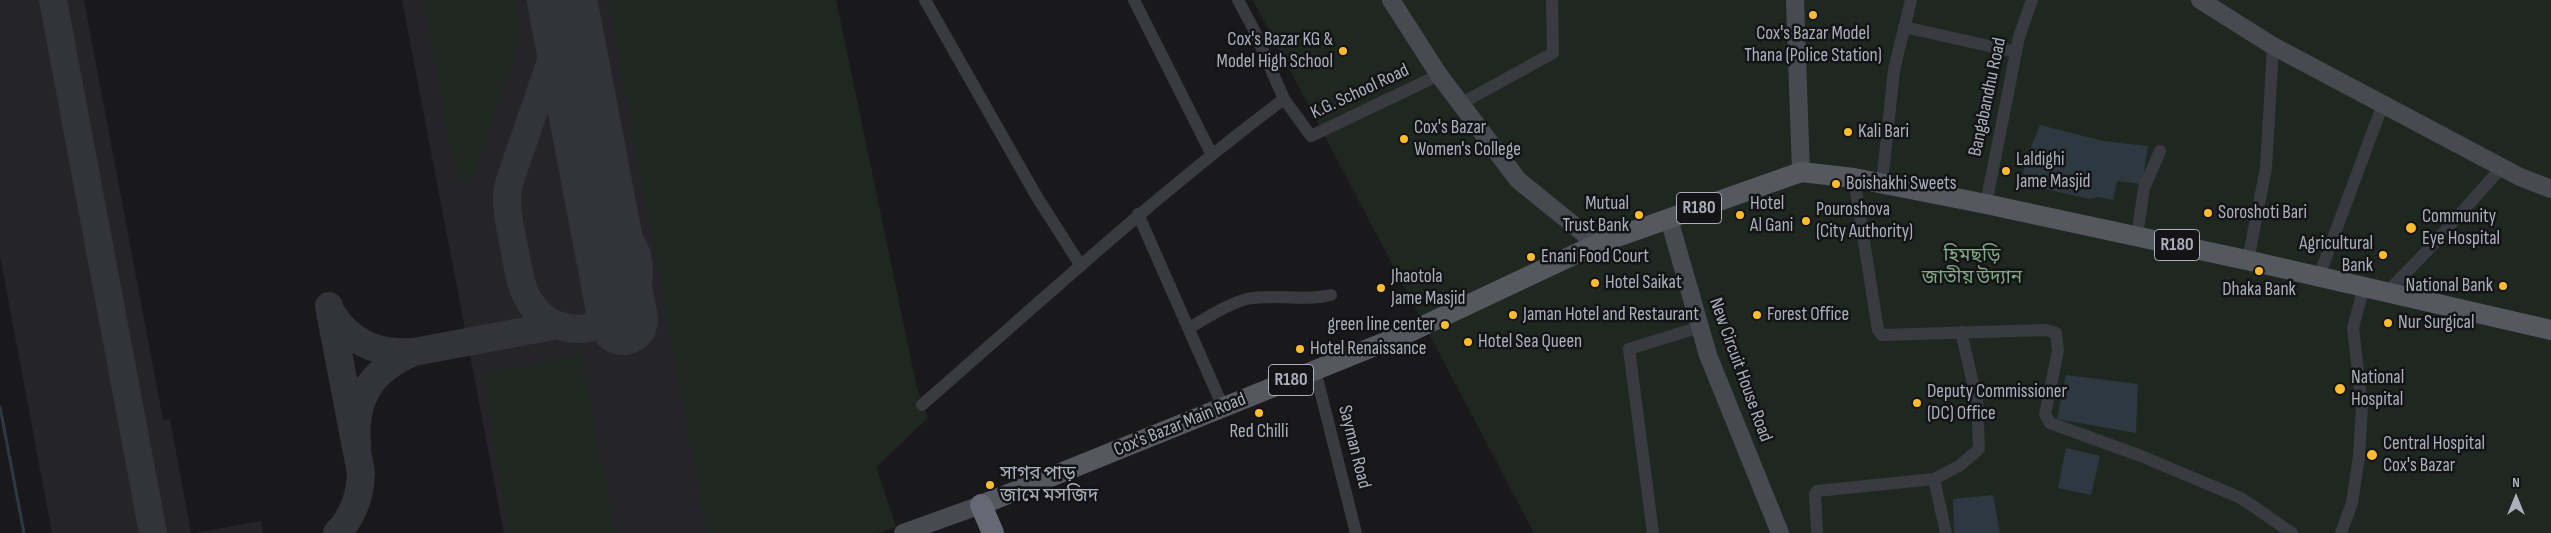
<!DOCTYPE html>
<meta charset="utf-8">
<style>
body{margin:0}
#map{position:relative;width:2551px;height:533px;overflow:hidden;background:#19191c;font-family:"Sofia Sans Condensed",sans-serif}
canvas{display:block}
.north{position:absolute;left:2491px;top:473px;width:50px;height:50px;-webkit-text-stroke:4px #141417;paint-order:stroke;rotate:0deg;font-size:14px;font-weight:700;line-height:20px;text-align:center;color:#abb0bc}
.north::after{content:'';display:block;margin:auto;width:18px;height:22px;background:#abb0bc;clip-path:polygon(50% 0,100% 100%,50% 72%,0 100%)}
</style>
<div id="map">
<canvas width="2551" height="533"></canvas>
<div class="north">N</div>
</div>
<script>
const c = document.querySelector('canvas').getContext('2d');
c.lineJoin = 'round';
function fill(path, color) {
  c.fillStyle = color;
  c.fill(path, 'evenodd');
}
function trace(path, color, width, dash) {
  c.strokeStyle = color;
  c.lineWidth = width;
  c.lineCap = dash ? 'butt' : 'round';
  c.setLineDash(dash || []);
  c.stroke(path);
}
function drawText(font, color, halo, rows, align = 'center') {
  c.font = font + ' "Sofia Sans Condensed","Noto Sans Bengali",sans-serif';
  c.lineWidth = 5;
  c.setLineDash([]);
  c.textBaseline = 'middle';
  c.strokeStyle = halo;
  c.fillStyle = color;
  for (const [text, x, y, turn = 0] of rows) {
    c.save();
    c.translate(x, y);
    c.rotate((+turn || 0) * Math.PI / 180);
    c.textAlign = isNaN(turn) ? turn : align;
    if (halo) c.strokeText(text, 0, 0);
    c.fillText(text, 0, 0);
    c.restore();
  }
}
const built = new Path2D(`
 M 0,0 L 84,0 L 163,420 L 170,419 L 191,533 L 52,533 L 0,256 Z
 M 402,0 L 836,0 L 917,389 L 928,418 L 876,467 L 896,527 L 876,533 L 504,533 Z
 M 261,521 L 263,533 L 195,533 Z`);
const green = new Path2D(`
 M 423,0 L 516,0 L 521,39 L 472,181 L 461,179 L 454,169 Z
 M 608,0 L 836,0 L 917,389 L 928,418 L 876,467 L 896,527 L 876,533 L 707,533 Z
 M 1253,0 L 2551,0 L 2551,533 L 1534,533 Z
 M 581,354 L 615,533 L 508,533 L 484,374 Z`);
const water = new Path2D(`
 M 2040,125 L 2103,141 L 2148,146 L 2142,184 L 2117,181 L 2113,200 L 2098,197 L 2090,199 L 2022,184 L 2024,165 Z
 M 2066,375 L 2138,384 L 2136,433 L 2057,419 Z
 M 2066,448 L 2100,456 L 2091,495 L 2058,488 Z
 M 1993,495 L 2000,533 L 1954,533 L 1953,499 Z`);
const stream = new Path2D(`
 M 0,407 L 24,533`);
const taxiway = new Path2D(`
 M 53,0 L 153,533
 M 562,1 L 562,25 L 559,38 L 510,180 C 503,203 510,225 514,247 C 518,266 520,289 532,305 C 567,355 649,320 638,260 C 633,233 609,226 601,204
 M 329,306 L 361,473 C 360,496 353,517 337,533
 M 331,312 C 350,343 377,354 412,352
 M 357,444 C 353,398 372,369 414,352 L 558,325`);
const runway = new Path2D(`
 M 562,0 L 623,320`);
const street = new Path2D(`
 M 925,0 L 1037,197 L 1081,266
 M 1134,0 L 1211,153
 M 1238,0 L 1253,28 L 1284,99 L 1311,136 L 1439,75
 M 1904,27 L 2016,52
 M 1462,103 L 1553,53 L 1552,0
 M 1854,178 L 1878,330 L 1882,335 L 2046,330 L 2056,333 L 2058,351 L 2045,414 L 2050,423 L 2141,456 L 2241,498 L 2292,533
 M 1882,183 L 1894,70 L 1911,0
 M 1986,204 L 2019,37 L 2032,0
 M 1138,214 L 1223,407
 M 2137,236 L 2144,188 L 2160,151
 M 2248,260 L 2266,168 L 2273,46
 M 2319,276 L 2383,104
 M 2387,292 L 2427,251 L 2503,166
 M 1189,328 C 1205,319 1229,303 1247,299 C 1275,293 1303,302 1331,295
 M 1315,370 L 1356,533
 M 922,405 C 1041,301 1157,194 1284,99
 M 1934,479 L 1946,533
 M 1653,533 L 1629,349 L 1700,327
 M 1817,533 L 1815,494 L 1817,491 L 1934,479 L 1959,466 L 1979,449 L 1977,400 L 1961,332
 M 2341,533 L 2352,503 L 2359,456 L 2362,407 L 2353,328 L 2364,287`);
const secondary = new Path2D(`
 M 1391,0 L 1439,75 L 1518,180 L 1597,244
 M 1795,0 L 1801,172
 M 2200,0 L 2273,46 L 2520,177 L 2551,189
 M 1669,219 L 1708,355 L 1780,533
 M 903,533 L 981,505`);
const primary = new Path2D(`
 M 981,505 L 1410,332 L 1597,244 L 1801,172 L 1854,178 L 1986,204 L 2251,261 L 2551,330`);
const highway = new Path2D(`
 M 981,505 L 993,533`);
const markers = [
 [1813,15,5,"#ffbc2e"],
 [1343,51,5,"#ffbc2e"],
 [1848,132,5,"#ffbc2e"],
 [1404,139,5,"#ffbc2e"],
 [2006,171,5,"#ffbc2e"],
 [1836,184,5,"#ffbc2e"],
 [2208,213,5,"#ffbc2e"],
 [1639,215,5,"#ffbc2e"],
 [1740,215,5,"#ffbc2e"],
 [1806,221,5,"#ffbc2e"],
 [2411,228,6,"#ffbc2e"],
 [2383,255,5,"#ffbc2e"],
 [1531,257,5,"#ffbc2e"],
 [2259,271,5,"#ffbc2e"],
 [1595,283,5,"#ffbc2e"],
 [2503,286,5,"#ffbc2e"],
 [1381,288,5,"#ffbc2e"],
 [1513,315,5,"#ffbc2e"],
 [1757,315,5,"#ffbc2e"],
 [2388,323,5,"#ffbc2e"],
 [1445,325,5,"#ffbc2e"],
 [1468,342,5,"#ffbc2e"],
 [1300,349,5,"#ffbc2e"],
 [2340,389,6,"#ffbc2e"],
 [1917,403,5,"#ffbc2e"],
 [1259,413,5,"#ffbc2e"],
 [2372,455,6,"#ffbc2e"],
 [990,485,5,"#ffbc2e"]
];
const shields = [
 [1699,208,45],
 [2177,245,45],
 [1291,380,45]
];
const shieldNames = [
 ["R180",1699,208],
 ["R180",2177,245],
 ["R180",1291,380]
];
const poiNames = [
 ["Cox's Bazar Model",1813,34,"center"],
 ["Thana (Police Station)",1813,56,"center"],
 ["Cox's Bazar KG &",1333,40,"right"],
 ["Model High School",1333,62,"right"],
 ["Cox's Bazar",1414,128],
 ["Women's College",1414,150],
 ["Kali Bari",1858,132],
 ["Laldighi",2016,160],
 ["Jame Masjid",2016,182],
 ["Boishakhi Sweets",1846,184],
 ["Mutual",1629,204,"right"],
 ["Trust Bank",1629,226,"right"],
 ["Hotel",1750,204],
 ["Al Gani",1750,226],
 ["Pouroshova",1816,210],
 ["(City Authority)",1816,232],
 ["Soroshoti Bari",2218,213],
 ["Community",2422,217],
 ["Eye Hospital",2422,239],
 ["Agricultural",2373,244,"right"],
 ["Bank",2373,266,"right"],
 ["Enani Food Court",1541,257],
 ["Jhaotola",1391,277],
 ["Jame Masjid",1391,299],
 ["Hotel Saikat",1605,283],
 ["National Bank",2493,286,"right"],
 ["Dhaka Bank",2259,290,"center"],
 ["Jaman Hotel and Restaurant",1523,315],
 ["Forest Office",1767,315],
 ["Nur Surgical",2398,323],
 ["green line center",1435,325,"right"],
 ["Hotel Sea Queen",1478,342],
 ["Hotel Renaissance",1310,349],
 ["National",2351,378],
 ["Hospital",2351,400],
 ["Deputy Commissioner",1927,392],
 ["(DC) Office",1927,414],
 ["Red Chilli",1259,432,"center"],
 ["Central Hospital",2383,444],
 ["Cox's Bazar",2383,466],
 ["সাগর পাড়",1000,474],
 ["জামে মসজিদ",1000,496]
];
const streetNames = [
 ["K.G. School Road",1360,92,-25],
 ["Bangabandhu Road",1988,97,-78],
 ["New Circuit House Road",1740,370,70],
 ["Cox's Bazar Main Road",1180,425,-22],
 ["Sayman Road",1354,447,76]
];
const parkNames = [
 ["হিমছড়ি",1972,256],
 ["জাতীয় উদ্যান",1972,278]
];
fill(built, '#252529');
fill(green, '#1f2820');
fill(water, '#2e3841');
trace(stream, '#2e3841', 3);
trace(taxiway, '#333439', 28);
trace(runway, '#333439', 70);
trace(street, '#3a3b41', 12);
trace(secondary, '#484a51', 18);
trace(primary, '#565860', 20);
trace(highway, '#666973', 22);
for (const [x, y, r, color] of markers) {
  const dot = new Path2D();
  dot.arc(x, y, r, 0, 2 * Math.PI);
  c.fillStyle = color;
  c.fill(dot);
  trace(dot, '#141417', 2);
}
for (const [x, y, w] of shields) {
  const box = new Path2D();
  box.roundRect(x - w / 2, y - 15.5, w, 31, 4);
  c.fillStyle = '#141417';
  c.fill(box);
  trace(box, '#abb0bc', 1);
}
drawText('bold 18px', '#abb0bc', null, shieldNames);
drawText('19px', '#abb0bc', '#141417', poiNames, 'left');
drawText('19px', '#abb0bc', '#141417', streetNames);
drawText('19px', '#81a984', '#141417', parkNames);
</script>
